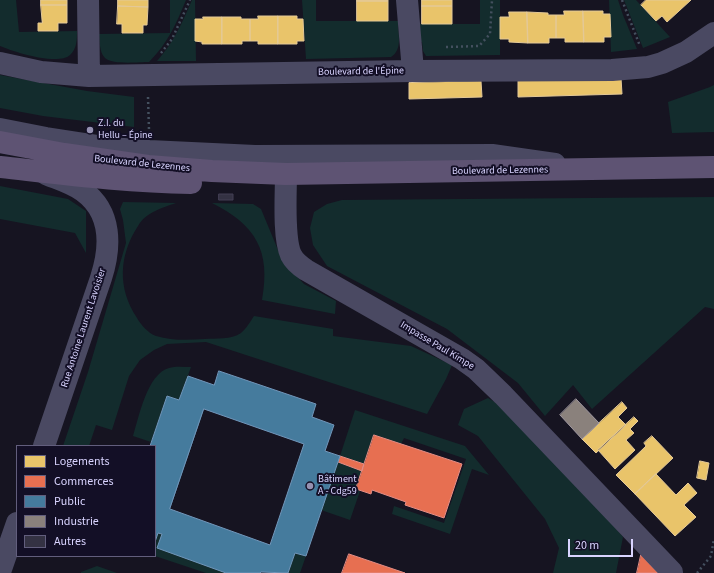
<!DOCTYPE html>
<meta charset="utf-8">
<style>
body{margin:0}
#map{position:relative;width:714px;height:573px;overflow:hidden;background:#161421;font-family:"Source Sans 3",sans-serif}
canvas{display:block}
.legend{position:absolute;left:16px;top:445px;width:140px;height:112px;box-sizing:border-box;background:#130f26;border:1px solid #625e7d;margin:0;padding:5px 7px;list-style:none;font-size:12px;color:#d9d4ff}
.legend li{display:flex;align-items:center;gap:8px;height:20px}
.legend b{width:20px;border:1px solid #625e7d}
.scale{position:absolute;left:568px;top:539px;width:65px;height:18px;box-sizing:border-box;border:2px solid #d9d4ff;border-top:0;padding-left:5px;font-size:12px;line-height:14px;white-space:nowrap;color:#d9d4ff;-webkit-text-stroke:3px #130f26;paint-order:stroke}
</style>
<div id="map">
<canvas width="714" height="573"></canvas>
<ul class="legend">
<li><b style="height:11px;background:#e9c46a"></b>Logements</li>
<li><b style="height:11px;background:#e76f51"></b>Commerces</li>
<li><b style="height:11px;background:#457b9d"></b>Public</li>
<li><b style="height:11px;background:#8a817c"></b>Industrie</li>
<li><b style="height:11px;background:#343243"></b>Autres</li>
</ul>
<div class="scale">20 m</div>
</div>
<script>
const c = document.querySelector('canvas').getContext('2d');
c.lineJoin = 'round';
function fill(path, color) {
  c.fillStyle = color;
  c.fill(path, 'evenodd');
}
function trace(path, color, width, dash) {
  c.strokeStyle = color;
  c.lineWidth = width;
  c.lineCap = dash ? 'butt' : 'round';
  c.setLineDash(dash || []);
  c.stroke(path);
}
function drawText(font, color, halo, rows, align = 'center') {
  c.font = font + ' "Source Sans 3",sans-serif';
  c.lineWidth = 4;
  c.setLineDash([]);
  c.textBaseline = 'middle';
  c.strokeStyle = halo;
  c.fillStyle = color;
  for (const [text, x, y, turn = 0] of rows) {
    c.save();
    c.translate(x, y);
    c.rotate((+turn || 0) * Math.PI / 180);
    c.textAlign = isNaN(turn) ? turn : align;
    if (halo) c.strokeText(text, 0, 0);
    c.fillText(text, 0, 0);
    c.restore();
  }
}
const green = new Path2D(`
 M 0,0 L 16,0 L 19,32 L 77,31 C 77,39 77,49 70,55 C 58,66 14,52 0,46 Z
 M 170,0 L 186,0 C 176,24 168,43 149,62 C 139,62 112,65 105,58 C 99,52 100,41 99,34 L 170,33 Z
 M 192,0 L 195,0 L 196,61 L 157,61 C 174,42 182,23 192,0 Z
 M 302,0 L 316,0 L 316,21 L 398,21 C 398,33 403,50 391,57 L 306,59 Z
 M 480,0 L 500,0 L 500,55 L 426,56 L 423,51 L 422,42 L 417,42 L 416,24 L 480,24 Z
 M 609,0 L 618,0 L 623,15 L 637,49 L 611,52 Z
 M 624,0 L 636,0 L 670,37 L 643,48 Z
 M 0,75 L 87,91 L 134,97 L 134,127 L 43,116 L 0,108 Z
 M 714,85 L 714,132 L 672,133 L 668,102 L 710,87 Z
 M 0,186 L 68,199 L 86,211 L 86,253 L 75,233 L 0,219 Z
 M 714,197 L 714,309 L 705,307 L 592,409 L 573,385 L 545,416 L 518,383 L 447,329 L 327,266 L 313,245 L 310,228 L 314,212 L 327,204 L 342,200 Z
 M 123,202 L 176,203 C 162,208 146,212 138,226 C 119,255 117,288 137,318 C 141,325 148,333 156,336 C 172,341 189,340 205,339 C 216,338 231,340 241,333 C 246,329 250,322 254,316 L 333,329 L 333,336 L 411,346 L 452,365 L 446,379 L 427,414 L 206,342 L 167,344 L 154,350 L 140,360 L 129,376 L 112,430 L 96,425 L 89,446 L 63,446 L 88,372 L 126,243 L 123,220 L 120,209 Z
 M 212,203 L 253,204 L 261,209 L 283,262 L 304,284 L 336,301 L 335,314 L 262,300 C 271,251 256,225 212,203 Z
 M 191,367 L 179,400 L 167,396 L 151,442 L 133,436 C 139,417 147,374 169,368 C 175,366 184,367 191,367 Z
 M 488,398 L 500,405 L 604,513 L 623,537 L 616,573 L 553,573 L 559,548 L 545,519 L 478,436 L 458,425 L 464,409 Z
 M 355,410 L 465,446 L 489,475 L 472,469 L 450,534 L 392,514 L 394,506 L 444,523 L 466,459 L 404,438 L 401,444 L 374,435 L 364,464 L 340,456 Z
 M 338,462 L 362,471 L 356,489 L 360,491 L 350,520 L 321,510 Z
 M 158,533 L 162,534 L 226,573 L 206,573 L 155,556 L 155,542 Z
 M 295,553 L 306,556 L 300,573 L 288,573 Z
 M 97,566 L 117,573 L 81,573 L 81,572 Z`);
const homes = new Path2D(`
 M 41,0 L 67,0 L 67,5 L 41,5 Z
 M 118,0 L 148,0 L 148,7 L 118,6 Z
 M 357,0 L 388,0 L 388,1 L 357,1 Z
 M 422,0 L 452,0 L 452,6 L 422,6 Z
 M 646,0 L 691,0 L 667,22 L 662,16 L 656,21 L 641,5 Z
 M 357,1 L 388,1 L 388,21 L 357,21 Z
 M 41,5 L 67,5 L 67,23 L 58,23 L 58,31 L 38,31 L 38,23 L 42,23 Z
 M 118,6 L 148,7 L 147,25 L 143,25 L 143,33 L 122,33 L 122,24 L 117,24 Z
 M 422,6 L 452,6 L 452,24 L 422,24 Z
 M 564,11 L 583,11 L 584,42 L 565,42 L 565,38 L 556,38 L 556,15 L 564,15 Z
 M 583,11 L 603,11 L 603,14 L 610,14 L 611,37 L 604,37 L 604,42 L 584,42 Z
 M 509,12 L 527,12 L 528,43 L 509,42 L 509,39 L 500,39 L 500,17 L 509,17 Z
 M 527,12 L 548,13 L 548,15 L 556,15 L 556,38 L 549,38 L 549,43 L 528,43 Z
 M 258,16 L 278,16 L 278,44 L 258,44 L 258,41 L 250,41 L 250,19 L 258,19 Z
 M 278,16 L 297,16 L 297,19 L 303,19 L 304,41 L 297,41 L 297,44 L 278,44 Z
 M 203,17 L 222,17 L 222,44 L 202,44 L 202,42 L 195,41 L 195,19 L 203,19 Z
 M 222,17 L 241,17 L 241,19 L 250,19 L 250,41 L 242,41 L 242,44 L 222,44 Z
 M 621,78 L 622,94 L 518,97 L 518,81 Z
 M 481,81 L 482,97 L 409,99 L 409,83 Z
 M 622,402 L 627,408 L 618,417 L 626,425 L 596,453 L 582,439 Z
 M 634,417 L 638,421 L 630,429 L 634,433 L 626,440 L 635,450 L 615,469 L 598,450 Z
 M 652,436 L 673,458 L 635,494 L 616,475 L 646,446 L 644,443 Z
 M 700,461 L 709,463 L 706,480 L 697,478 Z
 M 656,474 L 676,495 L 688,483 L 697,493 L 684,505 L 696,517 L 675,536 L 635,494 Z`);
const shops = new Path2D(`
 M 374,435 L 462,464 L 444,518 L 405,505 L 406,502 L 372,490 L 371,494 L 356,489 Z
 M 340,456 L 364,464 L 362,471 L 338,462 Z
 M 349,554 L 405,573 L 342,573 Z
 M 641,555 L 658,573 L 637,573 Z`);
const public = new Path2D(`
 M 219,371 L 316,404 L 312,417 L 334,425 L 325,451 L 340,456 L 306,556 L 295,553 L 288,573 L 261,572 L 260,573 L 226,573 L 157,548 L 162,534 L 158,533 L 155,542 L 155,446 L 150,446 L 167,396 L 179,400 L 188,376 L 214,385 ZM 204,409 L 304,444 L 270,545 L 170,509 Z`);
const industry = new Path2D(`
 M 576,399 L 599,423 L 582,439 L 560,415 Z`);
const building = new Path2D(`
 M 219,194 L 233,194 L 233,200 L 219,200 Z`);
const path = new Path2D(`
 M 622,0 L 640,46
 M 446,47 L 479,46 L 490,34 L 492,0
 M 161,53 L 172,39 L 190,0
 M 148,97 L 149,130
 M 697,573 L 711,556 L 714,539`);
const minor = new Path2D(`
 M 88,0 L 89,76
 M 407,0 L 413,71
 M 0,63 L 41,72 L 89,76 L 413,71 L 612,70 L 648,67 L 662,63 L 686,52 L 714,33
 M 0,129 L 46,138 L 111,148 L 149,151 L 255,156 L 492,155 L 555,164
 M 286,174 C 286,193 283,238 291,255 C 294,261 300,266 306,270 L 462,359 L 476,369 L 503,395 L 672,572
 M 44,446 L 101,278 C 111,247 112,212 83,191 C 72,183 58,179 46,174
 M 0,572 L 17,523`);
const major = new Path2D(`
 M 0,142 L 64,154 L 148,166 L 212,171 L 286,174 L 714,167
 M 0,167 C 64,174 126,182 191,183`);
const markers = [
 [90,130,4,"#9591b1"],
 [310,486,4,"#9591b1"]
];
const streetNames = [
 ["Boulevard de l'Épine",361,72,-1],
 ["Boulevard de Lezennes",142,164,6],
 ["Boulevard de Lezennes",500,171,-1],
 ["Rue Antoine Laurent Lavoisier",84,328,-72],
 ["Impasse Paul Kimpe",437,346,31]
];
const poiNames = [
 ["Z.I. du",98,124],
 ["Hellu – Épine",98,136],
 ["Bâtiment",318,480],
 ["A - Cdg59",318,492]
];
fill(green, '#132c2d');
fill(homes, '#e9c46a');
trace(homes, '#e4c997', 1);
fill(shops, '#e76f51');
trace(shops, '#e38d85', 1);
fill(public, '#457b9d');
trace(public, '#7196ba', 1);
fill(industry, '#8a817c');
trace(industry, '#a29aa3', 1);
fill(building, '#343243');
trace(building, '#433f54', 1);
trace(path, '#44505f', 2.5, [2, 3]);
trace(minor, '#4a4962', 22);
trace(major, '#5e5373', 22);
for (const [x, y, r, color] of markers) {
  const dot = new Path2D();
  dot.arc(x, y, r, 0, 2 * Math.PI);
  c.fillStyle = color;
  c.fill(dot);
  trace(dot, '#130f26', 1.5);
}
drawText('10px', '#d9d4ff', '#130f26', streetNames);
drawText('10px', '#d9d4ff', '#130f26', poiNames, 'left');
</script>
